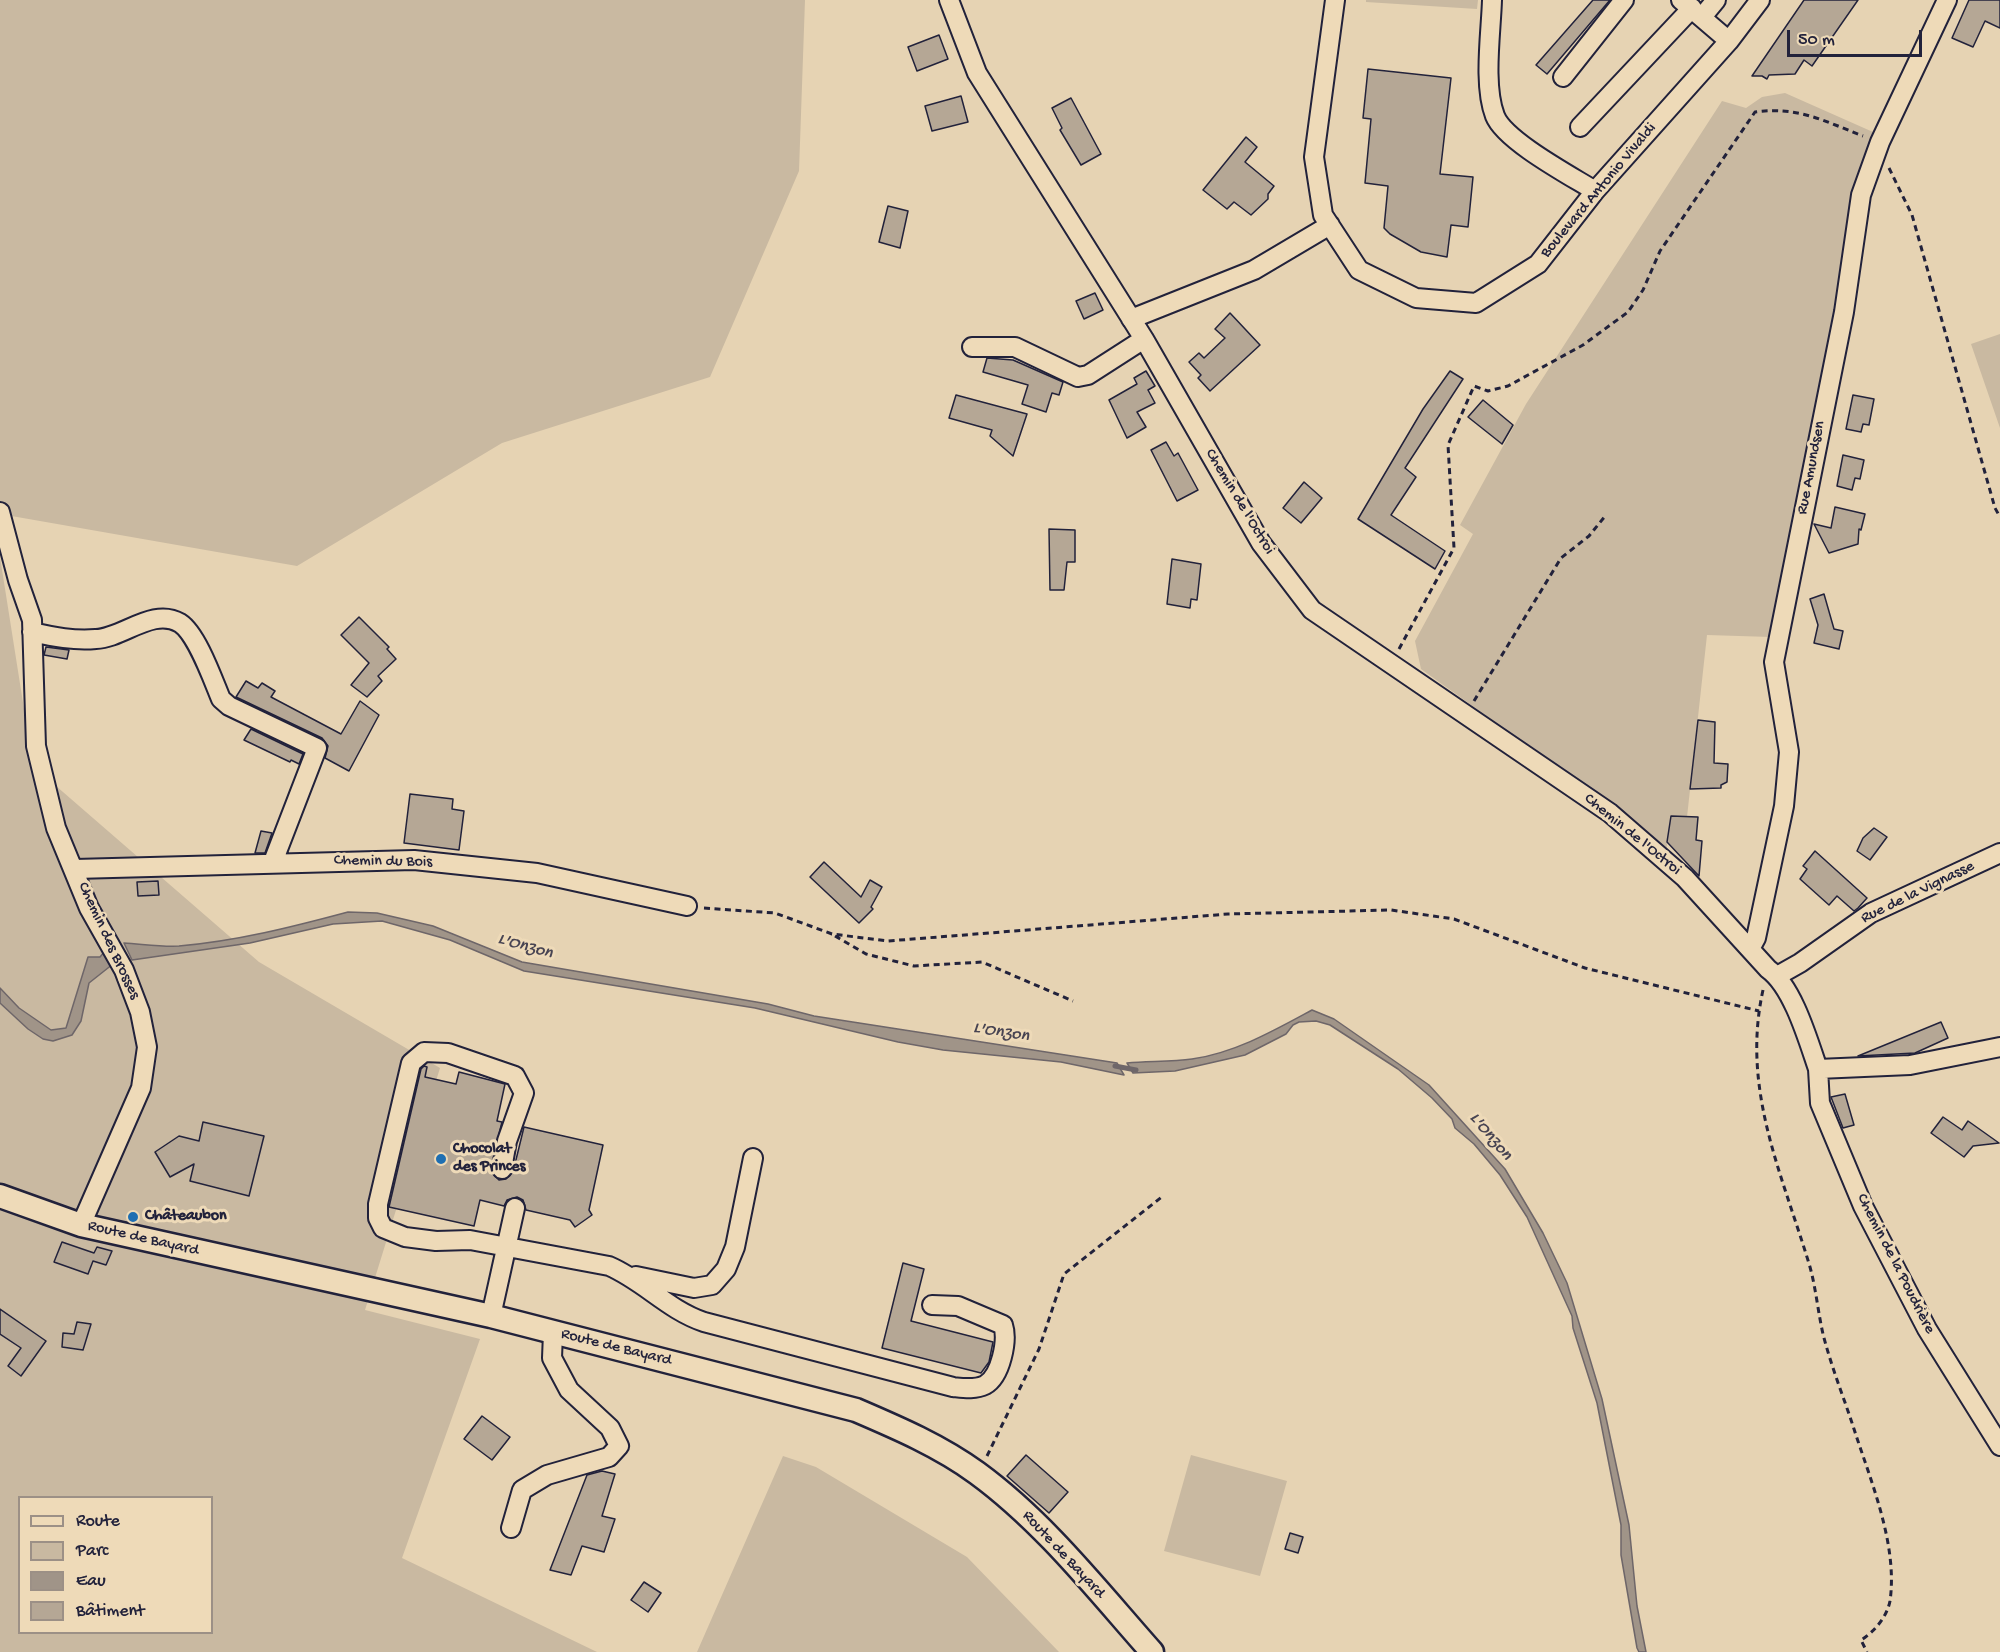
<!DOCTYPE html>
<meta charset="utf-8">
<style>
body{margin:0}
#map{position:relative;width:2000px;height:1652px;overflow:hidden;background:#e6d3b3;font-family:"Gochi Hand",sans-serif}
canvas{display:block}
.legend{position:absolute;left:18px;top:1496px;width:195px;height:138px;box-sizing:border-box;background:#eedab8;border:2px solid #9c9086;margin:0;padding:8px 10px;list-style:none;font-size:18px;color:#22223b}
.legend li{display:flex;align-items:center;gap:12px;height:30px}
.legend b{width:30px;border:2px solid #9c9086}
.scale{position:absolute;left:1787px;top:30px;width:135px;height:27px;box-sizing:border-box;border:3px solid #22223b;border-top:0;padding-left:8px;font-size:18px;line-height:21px;white-space:nowrap;color:#22223b;-webkit-text-stroke:4px #eedab8;paint-order:stroke}
</style>
<div id="map">
<canvas width="2000" height="1652"></canvas>
<ul class="legend">
<li><b style="height:8px;background:#eedab8"></b>Route</li>
<li><b style="height:16px;background:#c9b9a1"></b>Parc</li>
<li><b style="height:16px;background:#a09488"></b>Eau</li>
<li><b style="height:16px;background:#b5a795"></b>Bâtiment</li>
</ul>
<div class="scale">50 m</div>
</div>
<script>
const c = document.querySelector('canvas').getContext('2d');
c.lineJoin = 'round';
function fill(path, color) {
  c.fillStyle = color;
  c.fill(path, 'evenodd');
}
function trace(path, color, width, dash) {
  c.strokeStyle = color;
  c.lineWidth = width;
  c.lineCap = dash ? 'butt' : 'round';
  c.setLineDash(dash || []);
  c.stroke(path);
}
function drawText(font, color, halo, rows, align = 'center') {
  c.font = font + ' "Gochi Hand",sans-serif';
  c.lineWidth = 6;
  c.setLineDash([]);
  c.textBaseline = 'middle';
  c.strokeStyle = halo;
  c.fillStyle = color;
  for (const [text, x, y, turn = 0] of rows) {
    c.save();
    c.translate(x, y);
    c.rotate((+turn || 0) * Math.PI / 180);
    c.textAlign = isNaN(turn) ? turn : align;
    if (halo) c.strokeText(text, 0, 0);
    c.fillText(text, 0, 0);
    c.restore();
  }
}
const green = new Path2D(`
 M 0,0 L 805,0 L 799,171 L 710,377 L 502,443 L 297,566 L 0,514 Z
 M 1366,0 L 1478,0 L 1477,9 L 1366,2 Z
 M 1785,93 L 1873,132 L 1856,185 L 1838,311 L 1825,357 L 1771,637 L 1707,635 L 1687,817 L 1671,816 L 1666,852 L 1634,822 L 1421,669 L 1415,641 L 1473,534 L 1460,525 L 1526,404 L 1722,101 L 1746,108 L 1762,97 Z
 M 2000,334 L 2000,428 L 1971,344 Z
 M 0,557 L 33,766 L 259,962 L 440,1068 L 365,1310 L 480,1339 L 402,1558 L 597,1652 L 0,1652 ZM 20,1498 L 212,1498 L 212,1632 L 20,1632 Z
 M 1191,1455 L 1287,1481 L 1260,1576 L 1164,1551 Z
 M 783,1456 L 816,1467 L 967,1557 L 1059,1652 L 697,1652 Z`);
const water = new Path2D(`
 M 348,912 L 377,913 L 433,926 L 522,962 L 768,1004 L 814,1016 L 1117,1063 L 1124,1075 L 1061,1062 L 943,1050 L 898,1042 L 755,1008 L 524,971 L 450,940 L 382,921 L 333,924 L 250,943 L 132,960 L 124,943 C 142,944 161,947 179,946 C 237,941 292,927 348,912 Z
 M 105,951 L 113,964 L 89,983 L 81,1021 L 72,1035 L 53,1041 L 43,1039 L 28,1029 L 0,1003 L 0,988 L 19,1008 L 51,1030 L 66,1028 L 88,957 L 100,957 Z
 M 1312,1010 L 1334,1019 L 1429,1085 L 1505,1169 L 1543,1233 L 1567,1283 L 1602,1399 L 1629,1525 L 1637,1606 L 1646,1652 L 1639,1652 L 1637,1648 L 1621,1555 L 1621,1525 L 1597,1403 L 1573,1328 L 1572,1316 L 1527,1217 L 1500,1175 L 1474,1144 L 1455,1128 L 1452,1119 L 1432,1098 L 1398,1069 L 1330,1025 L 1316,1021 L 1299,1022 L 1293,1025 L 1286,1034 L 1245,1055 L 1175,1071 L 1133,1073 L 1127,1063 C 1148,1061 1171,1062 1192,1059 C 1235,1053 1275,1030 1312,1010 Z`);
const stream = new Path2D(`
 M 1115,1066 L 1136,1070`);
const building = new Path2D(`
 M 1593,0 L 1610,0 L 1547,74 L 1536,65 Z
 M 1804,0 L 1858,0 L 1812,66 L 1804,60 L 1795,74 L 1769,75 L 1767,79 L 1762,76 L 1752,76 Z
 M 1969,0 L 2000,0 L 2000,28 L 1985,21 L 1973,47 L 1952,38 Z
 M 939,35 L 948,59 L 917,71 L 908,47 Z
 M 1368,69 L 1451,78 L 1440,174 L 1473,177 L 1468,227 L 1451,225 L 1447,257 L 1421,252 L 1390,234 L 1384,228 L 1388,186 L 1365,183 L 1371,119 L 1363,118 Z
 M 961,96 L 968,122 L 932,131 L 925,106 Z
 M 1071,98 L 1101,154 L 1081,165 L 1060,130 L 1062,128 L 1052,108 Z
 M 1246,137 L 1257,147 L 1245,162 L 1274,186 L 1268,194 L 1268,199 L 1251,215 L 1234,202 L 1227,209 L 1203,190 Z
 M 888,206 L 908,211 L 900,248 L 879,242 Z
 M 1095,293 L 1103,310 L 1084,319 L 1076,301 Z
 M 1230,313 L 1260,345 L 1210,391 L 1198,378 L 1201,375 L 1189,362 L 1199,353 L 1204,358 L 1225,338 L 1215,329 Z
 M 987,358 L 1013,360 L 1063,382 L 1059,395 L 1052,393 L 1046,412 L 1022,404 L 1028,385 L 983,372 Z
 M 1146,371 L 1155,386 L 1148,390 L 1155,403 L 1137,412 L 1146,427 L 1127,438 L 1109,400 L 1137,384 L 1134,378 Z
 M 1450,371 L 1463,379 L 1405,468 L 1416,477 L 1391,515 L 1445,551 L 1435,569 L 1358,519 L 1423,409 Z
 M 956,395 L 1027,414 L 1013,456 L 990,436 L 992,430 L 949,418 Z
 M 1853,395 L 1874,399 L 1869,425 L 1863,424 L 1861,432 L 1846,429 Z
 M 1483,400 L 1513,425 L 1502,444 L 1468,417 Z
 M 1166,442 L 1174,456 L 1178,453 L 1198,490 L 1177,501 L 1151,450 Z
 M 1843,455 L 1864,460 L 1860,479 L 1855,478 L 1852,490 L 1837,486 Z
 M 1304,482 L 1322,498 L 1301,523 L 1283,508 Z
 M 1835,507 L 1865,514 L 1861,530 L 1859,529 L 1858,544 L 1829,553 L 1814,524 L 1831,528 Z
 M 1049,529 L 1075,530 L 1075,562 L 1067,562 L 1064,590 L 1050,590 Z
 M 1172,559 L 1201,564 L 1197,600 L 1191,599 L 1190,608 L 1167,604 Z
 M 1824,594 L 1834,629 L 1843,631 L 1839,649 L 1814,643 L 1818,625 L 1810,599 Z
 M 359,617 L 389,647 L 387,649 L 396,659 L 378,676 L 382,681 L 367,697 L 351,685 L 369,663 L 341,635 Z
 M 46,647 L 69,650 L 67,659 L 44,655 Z
 M 246,681 L 258,688 L 262,683 L 275,691 L 271,697 L 341,734 L 360,701 L 379,715 L 349,771 L 325,758 L 328,746 L 322,738 L 236,697 Z
 M 1698,720 L 1715,722 L 1714,763 L 1728,764 L 1727,782 L 1721,785 L 1721,788 L 1690,789 Z
 M 251,729 L 303,754 L 299,764 L 291,760 L 290,762 L 244,740 Z
 M 410,794 L 453,799 L 452,809 L 464,811 L 459,850 L 404,843 Z
 M 1671,816 L 1698,817 L 1696,840 L 1702,841 L 1699,876 L 1667,842 Z
 M 1874,828 L 1887,837 L 1870,860 L 1857,851 L 1863,838 Z
 M 261,831 L 272,833 L 265,853 L 255,853 Z
 M 1815,851 L 1867,898 L 1858,908 L 1854,911 L 1837,896 L 1829,905 L 1800,879 L 1807,869 L 1803,866 Z
 M 824,862 L 861,897 L 870,880 L 882,887 L 871,907 L 873,909 L 859,923 L 810,877 Z
 M 158,881 L 159,895 L 138,896 L 137,882 Z
 M 1941,1022 L 1948,1038 L 1915,1053 L 1858,1056 Z
 M 424,1066 L 427,1067 L 425,1077 L 456,1084 L 459,1072 L 505,1084 L 497,1121 L 502,1122 L 491,1167 L 492,1173 L 499,1180 L 506,1179 L 513,1172 L 524,1127 L 603,1145 L 589,1210 L 592,1215 L 575,1227 L 570,1220 L 526,1210 L 523,1200 L 517,1197 L 507,1200 L 504,1206 L 480,1200 L 474,1226 L 389,1207 L 421,1069 Z
 M 1845,1094 L 1854,1125 L 1843,1128 L 1831,1097 Z
 M 1943,1117 L 1962,1130 L 1968,1121 L 1999,1143 L 1973,1146 L 1964,1157 L 1931,1133 Z
 M 203,1122 L 264,1136 L 249,1196 L 190,1181 L 194,1164 L 170,1177 L 155,1152 L 179,1136 L 199,1141 Z
 M 62,1242 L 94,1253 L 97,1247 L 112,1251 L 106,1265 L 93,1261 L 88,1274 L 54,1262 Z
 M 903,1263 L 924,1269 L 911,1321 L 993,1342 L 989,1362 L 981,1373 L 882,1348 Z
 M 0,1309 L 46,1341 L 21,1376 L 8,1366 L 21,1348 L 0,1334 Z
 M 77,1322 L 91,1324 L 83,1350 L 62,1347 L 63,1333 L 74,1334 Z
 M 482,1416 L 510,1437 L 492,1460 L 464,1439 Z
 M 1026,1455 L 1068,1492 L 1049,1513 L 1007,1476 Z
 M 602,1471 L 615,1474 L 602,1516 L 615,1519 L 604,1552 L 582,1546 L 571,1575 L 550,1570 L 587,1475 Z
 M 1290,1533 L 1303,1537 L 1298,1553 L 1285,1549 Z
 M 644,1582 L 661,1593 L 648,1612 L 631,1600 Z`);
const path = new Path2D(`
 M 1889,168 L 1912,215 L 1995,508 L 2000,517
 M 1399,649 L 1454,548 L 1448,445 L 1474,386 L 1488,391 L 1508,386 L 1583,345 L 1628,312 L 1643,290 L 1660,251 L 1755,112 C 1798,106 1824,121 1863,136
 M 1474,701 L 1561,558 L 1589,536 L 1606,515
 M 704,908 L 775,913 L 832,934 L 888,941 L 1228,914 L 1391,910 L 1454,919 L 1585,968 L 1759,1011
 M 835,936 L 866,954 L 914,966 L 982,962 L 1073,1001
 M 1763,990 C 1741,1090 1782,1173 1810,1267 C 1816,1289 1818,1312 1823,1334 C 1831,1366 1844,1398 1854,1429 C 1871,1482 1898,1545 1890,1601 C 1887,1617 1874,1632 1861,1640 L 1867,1652
 M 987,1456 L 1039,1349 L 1064,1274 L 1163,1196`);
const minor = new Path2D(`
 M 949,0 L 977,73 L 1144,339 L 1261,543 L 1312,610 L 1610,813 L 1685,878 L 1768,969 C 1793,987 1808,1040 1818,1069 L 1910,1065 L 2000,1047
 M 1335,0 L 1314,157 L 1323,215 L 1359,270 L 1416,298 L 1476,303 L 1538,264 L 1595,191 L 1729,41 L 1760,0
 M 1492,0 C 1491,33 1483,85 1495,116 C 1505,141 1571,176 1595,191
 M 1681,0 L 1729,41
 M 1702,17 L 1716,0
 M 1563,77 L 1624,0
 M 1580,127 L 1692,8
 M 1131,319 L 1254,270 L 1330,225
 M 972,347 L 1015,347 L 1078,377 L 1088,375 L 1144,339
 M 0,512 L 18,580 L 32,620 L 36,746 L 56,828 L 89,908 L 124,970 L 140,1012 L 147,1047 L 141,1088 L 81,1225
 M 32,632 C 54,637 74,641 96,639 C 123,638 153,607 180,623 C 197,634 213,680 221,699 L 229,706 L 317,748 L 273,862
 M 75,869 L 414,860 L 537,873 L 687,906
 M 1750,949 L 1756,938 L 1784,806 L 1789,752 L 1774,662 L 1844,312 L 1861,195 L 1880,142 L 1947,0
 M 1777,976 L 1800,963 L 1871,913 L 2000,853
 M 1818,1069 L 1820,1103 L 1863,1206 L 1927,1329 L 2000,1446
 M 502,1169 L 507,1141 L 524,1093 L 515,1076 L 448,1053 L 424,1052 L 411,1063 L 378,1204 L 378,1218 L 383,1228 L 405,1237 L 436,1241 L 470,1240 L 609,1266 C 644,1281 668,1310 704,1322 L 953,1387 C 963,1388 975,1390 985,1385 C 1001,1376 1008,1340 1003,1325 L 958,1306 L 932,1305
 M 636,1276 L 694,1288 L 712,1285 L 726,1269 L 735,1247 L 753,1158
 M 491,1316 L 515,1208
 M 511,1528 L 522,1490 L 547,1475 L 609,1457 L 619,1446 L 610,1428 L 569,1390 L 552,1358 L 553,1333`);
const major = new Path2D(`
 M 0,1196 L 81,1225 L 491,1316 L 856,1410 C 898,1428 940,1446 977,1473 C 1044,1522 1097,1590 1152,1652`);
const markers = [
 [441,1159,6,"#1f6fb2"],
 [133,1217,6,"#1f6fb2"]
];
const streetNames = [
 ["Boulevard Antonio Vivaldi",1599,191,-50],
 ["Rue Amundsen",1812,468,-79],
 ["Chemin de l'Octroi",1239,502,59],
 ["Chemin de l'Octroi",1632,835,39],
 ["Chemin du Bois",383,862,1],
 ["Rue de la Vignasse",1918,893,-26],
 ["Chemin des Brosses",108,941,65],
 ["Route de Bayard",143,1239,13],
 ["Chemin de la Poudrière",1895,1264,63],
 ["Route de Bayard",616,1348,14],
 ["Route de Bayard",1063,1555,47]
];
const poiNames = [
 ["Chocolat",453,1150],
 ["des Princes",453,1168],
 ["Châteaubon",145,1217]
];
const waterNames = [
 ["L'Onzon",525,947,16],
 ["L'Onzon",1001,1033,9],
 ["L'Onzon",1490,1137,50]
];
fill(green, '#c9b9a1');
fill(water, '#a09488');
trace(water, '#6e6669', 1.5);
trace(stream, '#6e6669', 5);
fill(building, '#b5a795');
trace(building, '#22223b', 1.5);
trace(minor, '#22223b', 22);
trace(major, '#22223b', 27);
trace(path, '#22223b', 3, [6, 4.5]);
trace(minor, '#eedab8', 18);
trace(major, '#eedab8', 22);
for (const [x, y, r, color] of markers) {
  const dot = new Path2D();
  dot.arc(x, y, r, 0, 2 * Math.PI);
  c.fillStyle = color;
  c.fill(dot);
  trace(dot, '#eedab8', 2);
}
drawText('16px', '#22223b', '#eedab8', streetNames);
drawText('bold 16px', '#22223b', '#eedab8', poiNames, 'left');
drawText('italic 18px', '#484452', '#eedab8', waterNames);
</script>
